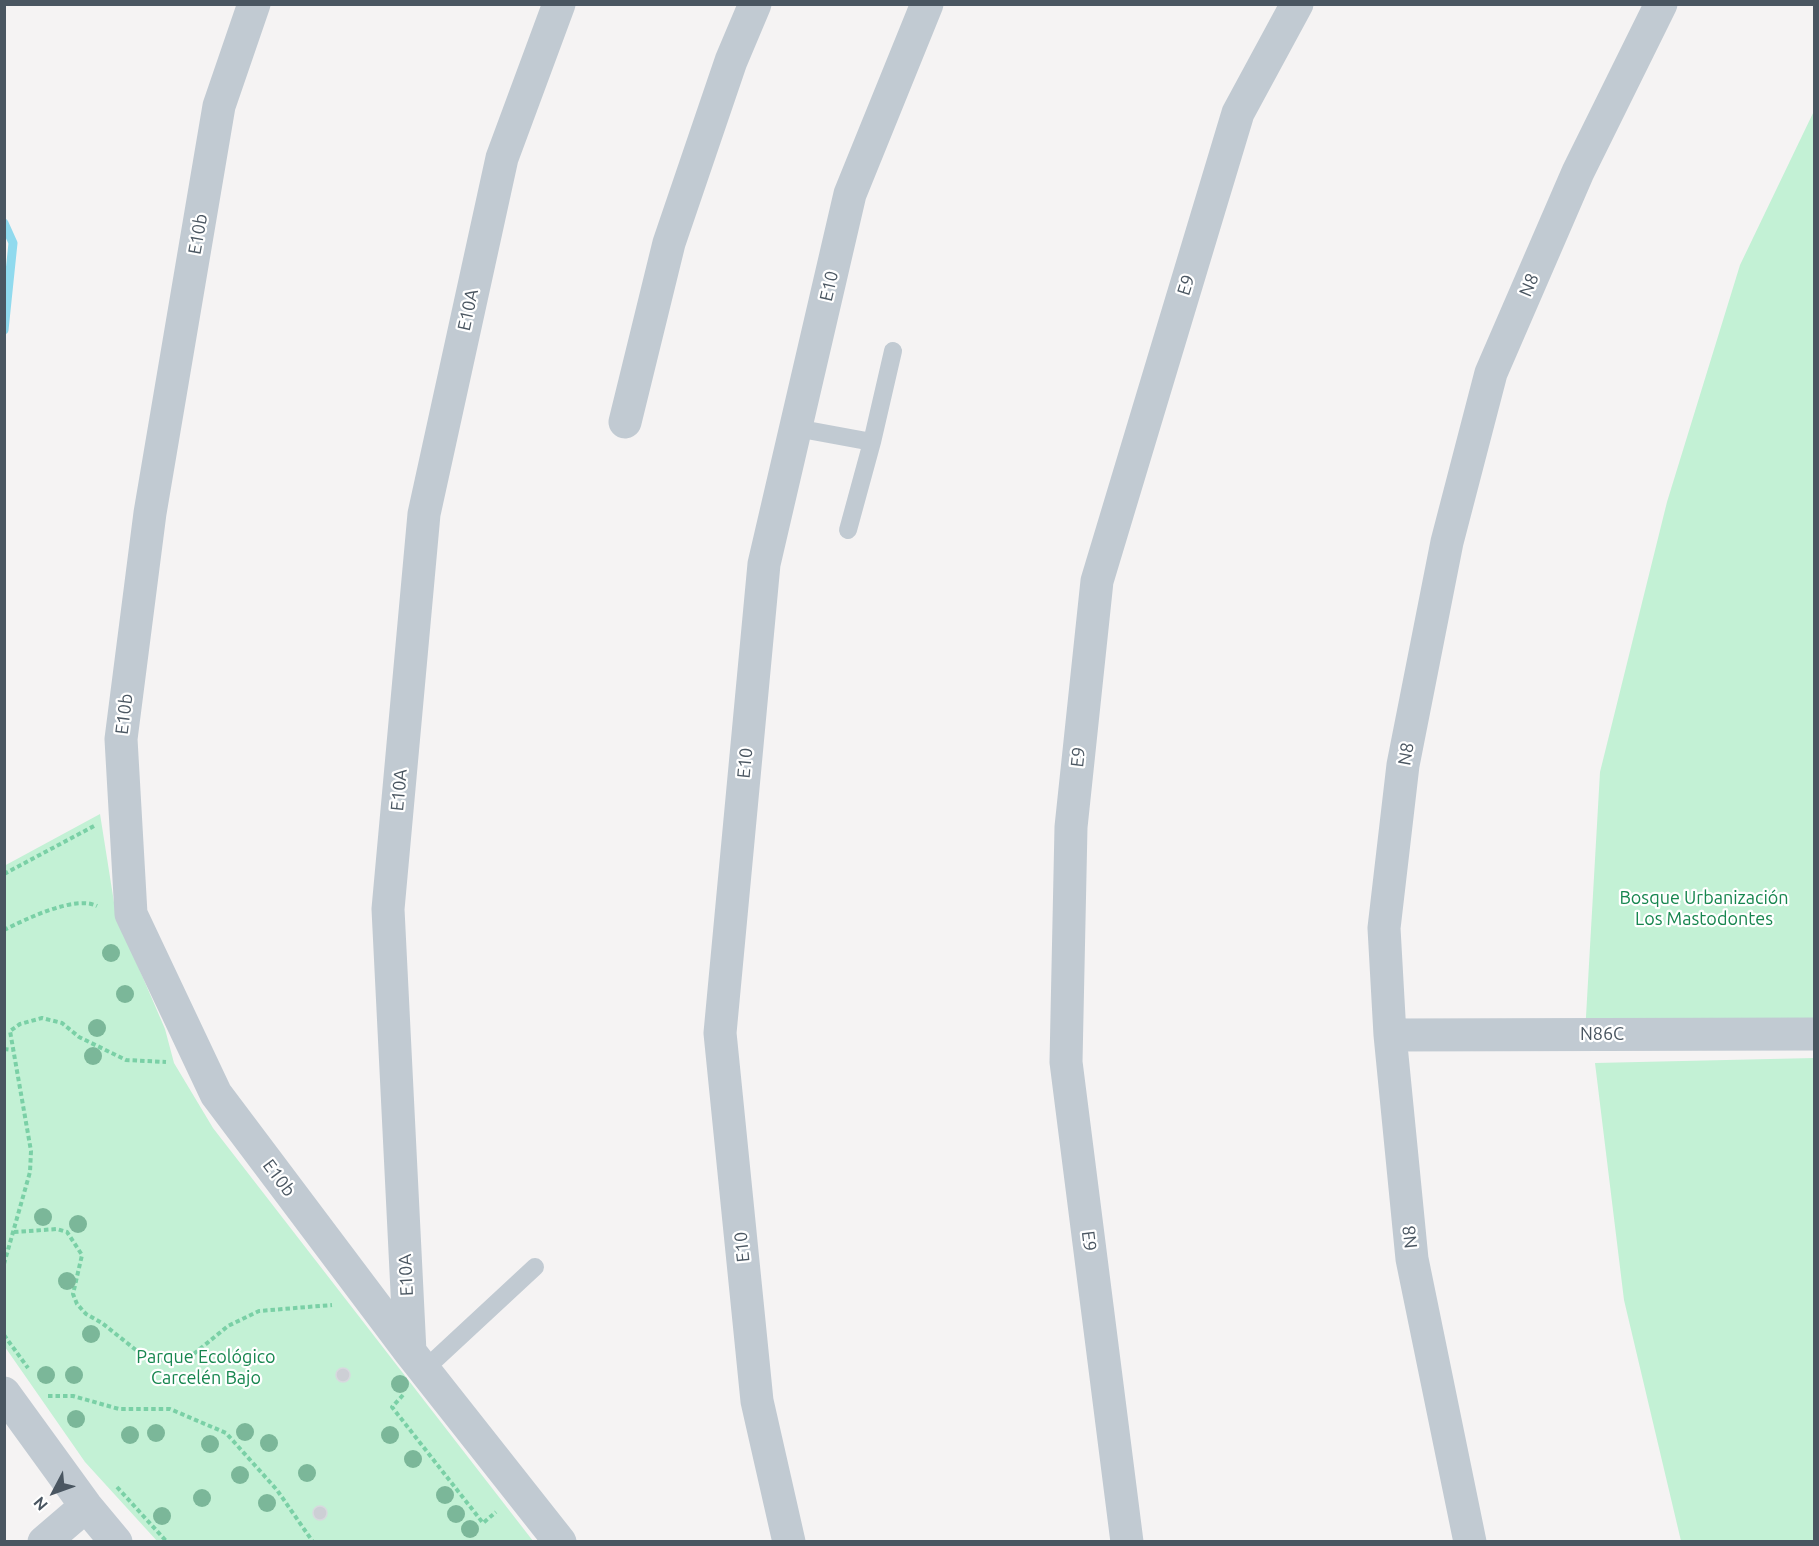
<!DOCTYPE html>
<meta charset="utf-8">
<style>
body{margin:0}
#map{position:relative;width:1819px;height:1546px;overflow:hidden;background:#f5f3f3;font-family:Ubuntu,sans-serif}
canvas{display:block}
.frame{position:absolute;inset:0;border:6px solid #4a5661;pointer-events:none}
.north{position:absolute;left:24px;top:1462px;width:60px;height:60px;-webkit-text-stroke:4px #fff;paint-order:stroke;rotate:229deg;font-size:16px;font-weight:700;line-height:24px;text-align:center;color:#4a5661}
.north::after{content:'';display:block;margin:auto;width:21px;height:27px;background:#4a5661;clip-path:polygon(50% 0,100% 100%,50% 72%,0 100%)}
</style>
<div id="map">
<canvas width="1819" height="1546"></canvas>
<div class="frame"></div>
<div class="north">N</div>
</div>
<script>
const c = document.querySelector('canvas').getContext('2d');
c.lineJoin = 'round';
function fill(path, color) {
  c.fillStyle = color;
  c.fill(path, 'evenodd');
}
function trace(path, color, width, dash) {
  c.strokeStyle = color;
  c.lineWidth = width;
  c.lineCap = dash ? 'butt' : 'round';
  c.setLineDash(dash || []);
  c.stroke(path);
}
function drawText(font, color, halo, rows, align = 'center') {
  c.font = font + ' Ubuntu,sans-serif';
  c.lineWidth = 4.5;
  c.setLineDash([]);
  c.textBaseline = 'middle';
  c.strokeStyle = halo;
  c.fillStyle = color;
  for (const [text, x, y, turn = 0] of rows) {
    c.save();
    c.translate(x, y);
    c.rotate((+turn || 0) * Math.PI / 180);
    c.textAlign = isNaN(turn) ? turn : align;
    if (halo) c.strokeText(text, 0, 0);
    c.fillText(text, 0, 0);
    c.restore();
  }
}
const green = new Path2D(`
 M 1814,111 L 1814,1034 L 1585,1034 L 1600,772 L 1667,502 L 1740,265 Z
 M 100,814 L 116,915 L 165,1029 L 174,1063 L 213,1128 L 533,1541 L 157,1541 L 85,1462 L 5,1347 L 4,866 Z
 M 1814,1058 L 1814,1541 L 1681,1541 L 1624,1300 L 1595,1063 Z`);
const stream = new Path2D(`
 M 4,223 L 13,243 L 4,330`);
const building = new Path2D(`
 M336 1375a7 7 0 1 1 14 0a7 7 0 1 1-14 0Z
 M313 1513a7 7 0 1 1 14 0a7 7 0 1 1-14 0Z`);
const path = new Path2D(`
 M 4,874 L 94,826
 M 4,930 C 26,919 75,895 97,906
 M 4,1049 L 13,1050
 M 14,1232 L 57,1229 L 67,1232 L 82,1255 L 73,1294 L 77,1304 L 86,1314 L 102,1323 L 146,1358 L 176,1362 L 190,1357 L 228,1326 L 259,1311 L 332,1305
 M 4,1264 L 30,1172 L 31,1151 L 10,1031 L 20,1024 L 42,1018 L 62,1023 L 79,1037 L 126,1060 L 166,1062
 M 4,1335 L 28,1368
 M 403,1395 L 392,1407 L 483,1523 L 496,1512
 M 48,1396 L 73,1396 L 119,1409 L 170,1409 L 226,1433 L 277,1490 L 313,1542
 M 117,1487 L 167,1542`);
const lane = new Path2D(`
 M 796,428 L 872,442 L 848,530
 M 872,442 L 893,351
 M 424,1370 L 535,1267`);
const street = new Path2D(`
 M 254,4 L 219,106 L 150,513 L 121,739 L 131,914 L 216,1094 L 410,1352
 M 559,4 L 502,158 L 424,514 L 388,909 L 410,1352 L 560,1542
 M 625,422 L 669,243 L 731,61 L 755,4
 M 1390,1035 L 1814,1034
 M 4,1393 L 86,1506 L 116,1542
 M 44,1542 L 86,1506
 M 789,1542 L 757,1401 L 720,1033 L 764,564 L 850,194 L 927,4
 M 1127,1542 L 1066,1062 L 1071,827 L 1097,581 L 1238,113 L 1297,4
 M 1470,1542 L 1412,1259 L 1390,1035 L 1384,928 L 1403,765 L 1447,542 L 1491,373 L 1578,172 L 1661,4`);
const trees = [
 [111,953],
 [125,994],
 [97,1028],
 [93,1056],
 [43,1217],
 [78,1224],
 [67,1281],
 [91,1334],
 [46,1375],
 [74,1375],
 [400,1384],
 [76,1419],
 [245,1432],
 [156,1433],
 [130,1435],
 [390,1435],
 [269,1443],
 [210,1444],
 [413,1459],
 [307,1473],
 [240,1475],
 [445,1495],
 [202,1498],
 [267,1503],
 [456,1514],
 [162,1516],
 [470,1529]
];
const streetNames = [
 ["E10b",198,234,-80],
 ["E9",1186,285,-73],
 ["N8",1529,285,-67],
 ["E10",829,286,-77],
 ["E10A",468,310,-78],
 ["E10b",124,714,-83],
 ["N8",1406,754,-80],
 ["E9",1078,757,-84],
 ["E10",745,763,-85],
 ["E10A",399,790,-85],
 ["N86C",1602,1034],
 ["E10b",279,1178,53],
 ["N8",1410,1237,-96],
 ["E9",1089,1241,83],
 ["E10",742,1247,-96],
 ["E10A",406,1275,-93]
];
const parkNames = [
 ["Bosque Urbanización",1704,898],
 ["Los Mastodontes",1704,919],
 ["Parque Ecológico",206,1357],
 ["Carcelén Bajo",206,1378]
];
fill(green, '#c3f1d5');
trace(stream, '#90daee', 9);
fill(building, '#cdcfd5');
trace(building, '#d7d9de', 1.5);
trace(path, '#7ad0a6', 4, [4.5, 3]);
trace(lane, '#c1cad2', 18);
trace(street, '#c1cad2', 33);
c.fillStyle = '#7bb799';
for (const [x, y] of trees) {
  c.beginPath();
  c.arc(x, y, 9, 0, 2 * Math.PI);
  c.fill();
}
drawText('18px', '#4a5661', '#fff', streetNames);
drawText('18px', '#17864f', '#fff', parkNames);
</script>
